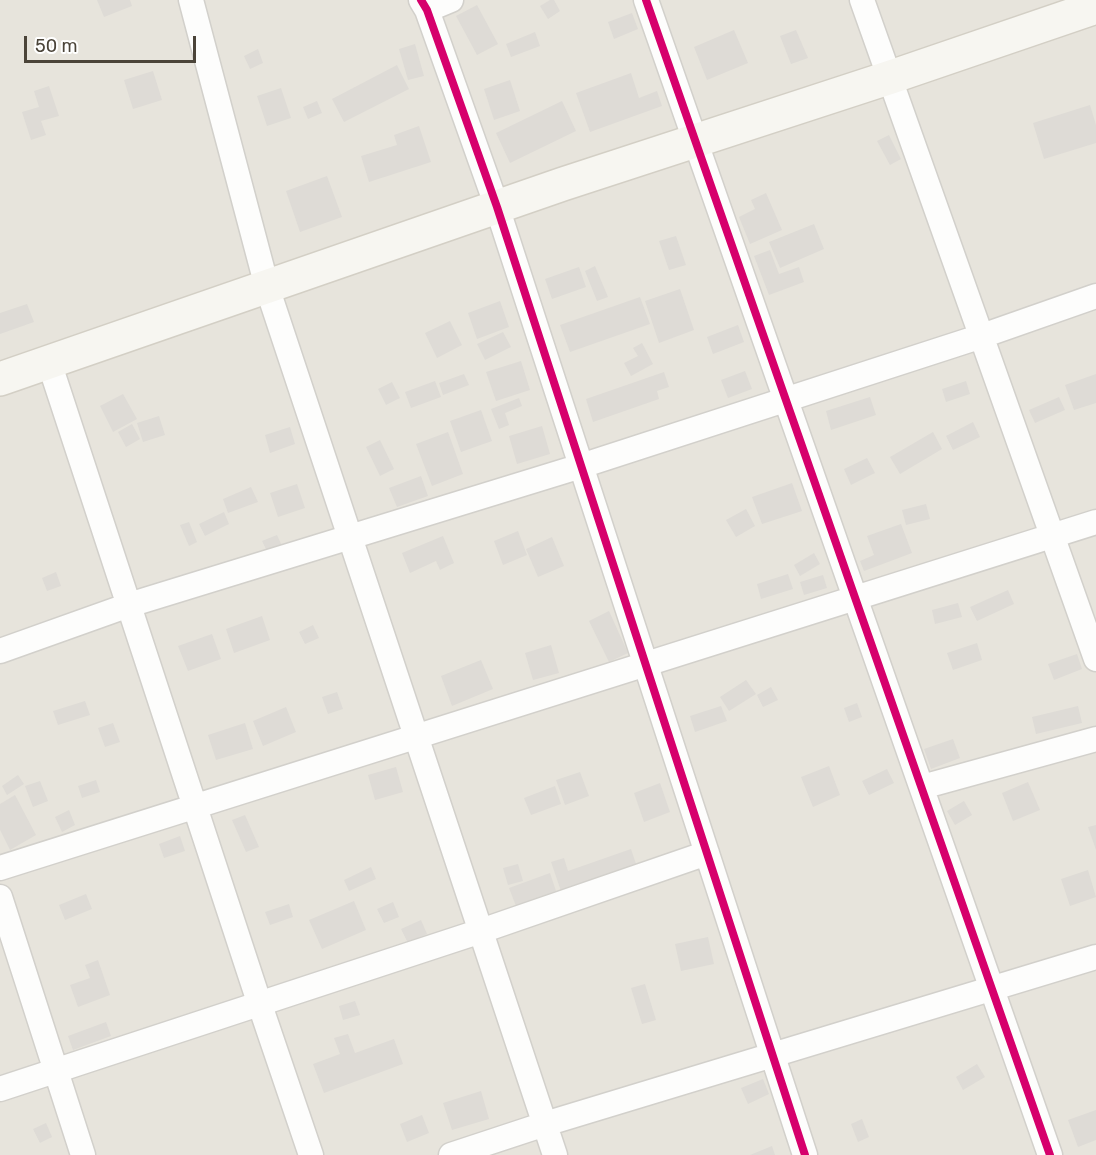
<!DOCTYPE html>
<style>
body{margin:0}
#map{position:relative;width:1096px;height:1155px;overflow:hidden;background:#f4f2ee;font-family:Rubik,sans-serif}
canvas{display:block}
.scale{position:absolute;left:24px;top:36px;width:172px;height:27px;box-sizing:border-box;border:3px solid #4b4439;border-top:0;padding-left:8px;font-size:18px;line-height:21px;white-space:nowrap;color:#4b4439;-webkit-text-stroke:4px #fff;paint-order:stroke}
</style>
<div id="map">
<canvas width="1096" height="1155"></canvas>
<div class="scale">50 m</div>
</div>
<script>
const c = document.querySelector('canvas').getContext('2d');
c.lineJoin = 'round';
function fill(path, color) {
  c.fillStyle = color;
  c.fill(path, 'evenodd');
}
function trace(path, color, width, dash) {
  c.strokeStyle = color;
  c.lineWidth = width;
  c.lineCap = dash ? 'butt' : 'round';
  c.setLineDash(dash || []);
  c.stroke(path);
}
const residential = new Path2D(`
 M 0,0 L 1096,0 L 1096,1155 L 0,1155 Z`);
const building = new Path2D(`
 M 97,0 L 130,0 L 132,6 L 104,17 Z
 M 550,0 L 554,0 L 560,11 L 548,19 L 540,6 Z
 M 477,5 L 498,44 L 477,55 L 456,16 Z
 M 632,13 L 638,29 L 614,39 L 608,22 Z
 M 734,30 L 748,63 L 707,80 L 694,47 Z
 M 796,30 L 808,58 L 791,64 L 780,36 Z
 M 535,32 L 540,46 L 511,57 L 506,44 Z
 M 415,44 L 424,76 L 408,80 L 399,49 Z
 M 258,49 L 263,63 L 250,69 L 244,56 Z
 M 397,65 L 409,89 L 344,122 L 332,99 Z
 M 153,71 L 162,100 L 133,109 L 124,80 Z
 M 631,73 L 639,98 L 657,91 L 662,106 L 590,132 L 576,93 Z
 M 510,80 L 520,111 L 494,120 L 484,89 Z
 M 49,86 L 59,116 L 41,121 L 46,135 L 31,140 L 22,112 L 39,107 L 34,91 Z
 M 281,88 L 291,118 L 267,126 L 257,96 Z
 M 317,101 L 322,113 L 308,119 L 303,107 Z
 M 562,101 L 576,131 L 510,163 L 496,133 Z
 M 1090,105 L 1096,125 L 1096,143 L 1044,159 L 1033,123 Z
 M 419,126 L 431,162 L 369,182 L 361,156 L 397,145 L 394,135 Z
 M 889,135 L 901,159 L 890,165 L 877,141 Z
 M 327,176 L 342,217 L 300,232 L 286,191 Z
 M 766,193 L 782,230 L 750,244 L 739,217 L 755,209 L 751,200 Z
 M 814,224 L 824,249 L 780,268 L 769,242 Z
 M 676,236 L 686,265 L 669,270 L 659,241 Z
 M 770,250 L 779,274 L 799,267 L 804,282 L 769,295 L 754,256 Z
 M 595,266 L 608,297 L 597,301 L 585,271 Z
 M 579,267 L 586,287 L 552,299 L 545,279 Z
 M 680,289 L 694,330 L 659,343 L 645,301 Z
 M 640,297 L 650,324 L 570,352 L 560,325 Z
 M 500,301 L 509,327 L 477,339 L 468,313 Z
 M 27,304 L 34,322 L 0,334 L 0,313 Z
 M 450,321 L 462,345 L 437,358 L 425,333 Z
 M 738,325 L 744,342 L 713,354 L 707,337 Z
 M 503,332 L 511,347 L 485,360 L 477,344 Z
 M 642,343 L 653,364 L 631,376 L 624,363 L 638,356 L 633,348 Z
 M 521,361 L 530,390 L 496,401 L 486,372 Z
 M 745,371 L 752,389 L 728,398 L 721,380 Z
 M 664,372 L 669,387 L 657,391 L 659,399 L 593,422 L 586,399 Z
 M 464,374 L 469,385 L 443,395 L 439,383 Z
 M 1096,374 L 1096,403 L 1074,410 L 1065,385 Z
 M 435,381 L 441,397 L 411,408 L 405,392 Z
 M 966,381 L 970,394 L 946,402 L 942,389 Z
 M 392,382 L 400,398 L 386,405 L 378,389 Z
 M 123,394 L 137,419 L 113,432 L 100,406 Z
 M 870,397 L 876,415 L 831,430 L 826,411 Z
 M 1059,397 L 1065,410 L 1035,423 L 1029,410 Z
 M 519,398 L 522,406 L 505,413 L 509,425 L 499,429 L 491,409 Z
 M 481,410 L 492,441 L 461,452 L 450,421 Z
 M 159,416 L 165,435 L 143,442 L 137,423 Z
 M 973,422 L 980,437 L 953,450 L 946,436 Z
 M 132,424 L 140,439 L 126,447 L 118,432 Z
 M 542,426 L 550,454 L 517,464 L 509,436 Z
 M 290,427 L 295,444 L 270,453 L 265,435 Z
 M 448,432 L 463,474 L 432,486 L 416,444 Z
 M 933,432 L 942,449 L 900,474 L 890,457 Z
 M 380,440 L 394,469 L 380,476 L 366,447 Z
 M 867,458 L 875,473 L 851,485 L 844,469 Z
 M 421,476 L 428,496 L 397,507 L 389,488 Z
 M 792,483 L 802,511 L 762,524 L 752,497 Z
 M 297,484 L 305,508 L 278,517 L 270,493 Z
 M 251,487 L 258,502 L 228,513 L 223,499 Z
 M 926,504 L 930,519 L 906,525 L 902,510 Z
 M 746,509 L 755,526 L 736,537 L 726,520 Z
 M 224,512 L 229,524 L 205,536 L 199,524 Z
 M 189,522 L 197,542 L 189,546 L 180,525 Z
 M 901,524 L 912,553 L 864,571 L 860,561 L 874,555 L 867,536 Z
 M 518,531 L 527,555 L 503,565 L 494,541 Z
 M 277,535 L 282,546 L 268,553 L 262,541 Z
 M 443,536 L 454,563 L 440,570 L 436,561 L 410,573 L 402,553 Z
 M 552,537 L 564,566 L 538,577 L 526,549 Z
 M 814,553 L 820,564 L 800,576 L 794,565 Z
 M 56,572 L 61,586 L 47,591 L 42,578 Z
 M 788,574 L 793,589 L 761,599 L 757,584 Z
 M 823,575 L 827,588 L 804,595 L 800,582 Z
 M 1008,590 L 1014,604 L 977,621 L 970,607 Z
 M 958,603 L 962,617 L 935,624 L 932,610 Z
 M 609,611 L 628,653 L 609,662 L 589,621 Z
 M 262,616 L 270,640 L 234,653 L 226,629 Z
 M 313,625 L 319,638 L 305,644 L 299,632 Z
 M 212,634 L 221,659 L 188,671 L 178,646 Z
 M 977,643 L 982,660 L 953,670 L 947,653 Z
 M 551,645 L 559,673 L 533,680 L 525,653 Z
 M 1077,654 L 1082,669 L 1054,680 L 1048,664 Z
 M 481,660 L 493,689 L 452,706 L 441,676 Z
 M 746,680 L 756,694 L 729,711 L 720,697 Z
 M 771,687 L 778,700 L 763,707 L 757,695 Z
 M 337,692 L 343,709 L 328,714 L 322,697 Z
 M 85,701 L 90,715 L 58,725 L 53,711 Z
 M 857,703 L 862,717 L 849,722 L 844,708 Z
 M 721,706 L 727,721 L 695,732 L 690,716 Z
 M 1078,706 L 1082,723 L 1036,734 L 1032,717 Z
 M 286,707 L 296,732 L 263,746 L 253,721 Z
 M 113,723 L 120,742 L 105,747 L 98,728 Z
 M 245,723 L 253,749 L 216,760 L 208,735 Z
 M 953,739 L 960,758 L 931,769 L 924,749 Z
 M 829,766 L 840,795 L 813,807 L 801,777 Z
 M 396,767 L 403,792 L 375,800 L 368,775 Z
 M 887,769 L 894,783 L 869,795 L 862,781 Z
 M 580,772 L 589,796 L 565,805 L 556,780 Z
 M 18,775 L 24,784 L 7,795 L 2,786 Z
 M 96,780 L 100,792 L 82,798 L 78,786 Z
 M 40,781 L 48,801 L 33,807 L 25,786 Z
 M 1028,782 L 1040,810 L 1013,821 L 1002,793 Z
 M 660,783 L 670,812 L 644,822 L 634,793 Z
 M 555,786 L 561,804 L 531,815 L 524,798 Z
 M 15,795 L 36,835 L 10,850 L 0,830 L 0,804 Z
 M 964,801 L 972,815 L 955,825 L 947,811 Z
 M 69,810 L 75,825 L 62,832 L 55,817 Z
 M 245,815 L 259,847 L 246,852 L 232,820 Z
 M 1096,825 L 1096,850 L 1088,827 Z
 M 180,836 L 185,851 L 164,858 L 159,844 Z
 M 631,849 L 636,864 L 561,891 L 551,862 L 564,858 L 568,871 Z
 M 518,864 L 523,881 L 508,885 L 503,868 Z
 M 371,867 L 376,879 L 349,891 L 344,880 Z
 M 1088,870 L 1096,897 L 1070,906 L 1061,879 Z
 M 550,873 L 556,891 L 516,906 L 509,888 Z
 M 86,894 L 92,909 L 65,920 L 59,905 Z
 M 354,901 L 366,930 L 322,949 L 309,920 Z
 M 393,902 L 399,917 L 384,923 L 377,909 Z
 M 289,904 L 293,917 L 270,925 L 265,912 Z
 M 421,920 L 427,934 L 408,943 L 401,929 Z
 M 708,937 L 714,964 L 681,971 L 675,944 Z
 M 98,960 L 110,995 L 78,1007 L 70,985 L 90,978 L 85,965 Z
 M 645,984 L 656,1020 L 642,1024 L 631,988 Z
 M 355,1001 L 360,1015 L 343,1020 L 339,1006 Z
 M 106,1022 L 111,1036 L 73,1050 L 68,1036 Z
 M 348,1034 L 355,1053 L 394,1039 L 403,1064 L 324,1093 L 313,1064 L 340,1054 L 334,1038 Z
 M 977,1064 L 985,1077 L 963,1090 L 956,1077 Z
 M 763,1079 L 769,1094 L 748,1104 L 741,1088 Z
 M 481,1091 L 489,1119 L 452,1130 L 443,1103 Z
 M 1096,1110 L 1096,1140 L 1078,1147 L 1068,1120 Z
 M 422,1115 L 429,1133 L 407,1142 L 400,1124 Z
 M 862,1119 L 869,1137 L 858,1142 L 851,1124 Z
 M 46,1123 L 52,1137 L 40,1143 L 33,1129 Z
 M 772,1146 L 775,1155 L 750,1155 Z`);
const street = new Path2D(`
 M 191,0 L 267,287 L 555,1155
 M 421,0 L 427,10 L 497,207 L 805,1155
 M 646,0 L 1050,1155
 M 862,0 L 1096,659
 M 427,10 L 451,0
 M 49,362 L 260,1005 L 311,1155
 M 0,651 L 129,605 L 581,466 L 982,336 L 1096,296
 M 922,787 L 1096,739
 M 0,868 L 1096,522
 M 0,897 L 83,1155
 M 0,1089 L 481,931 L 707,853
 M 451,1155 L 545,1124 L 1096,957`);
const secondary = new Path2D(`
 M 0,379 L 563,184 L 891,77 L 1096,7`);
const cycleway = new Path2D(`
 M 421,0 L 427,10 L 497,207 L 805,1155
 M 646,0 L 1050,1155`);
fill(residential, '#e7e4dc');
fill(building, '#dedbd6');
trace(street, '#d2d0cb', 27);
trace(secondary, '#d3cfc5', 36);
trace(street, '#fdfdfc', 24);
trace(secondary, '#f7f6f1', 33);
trace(cycleway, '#d6006c', 8);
</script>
